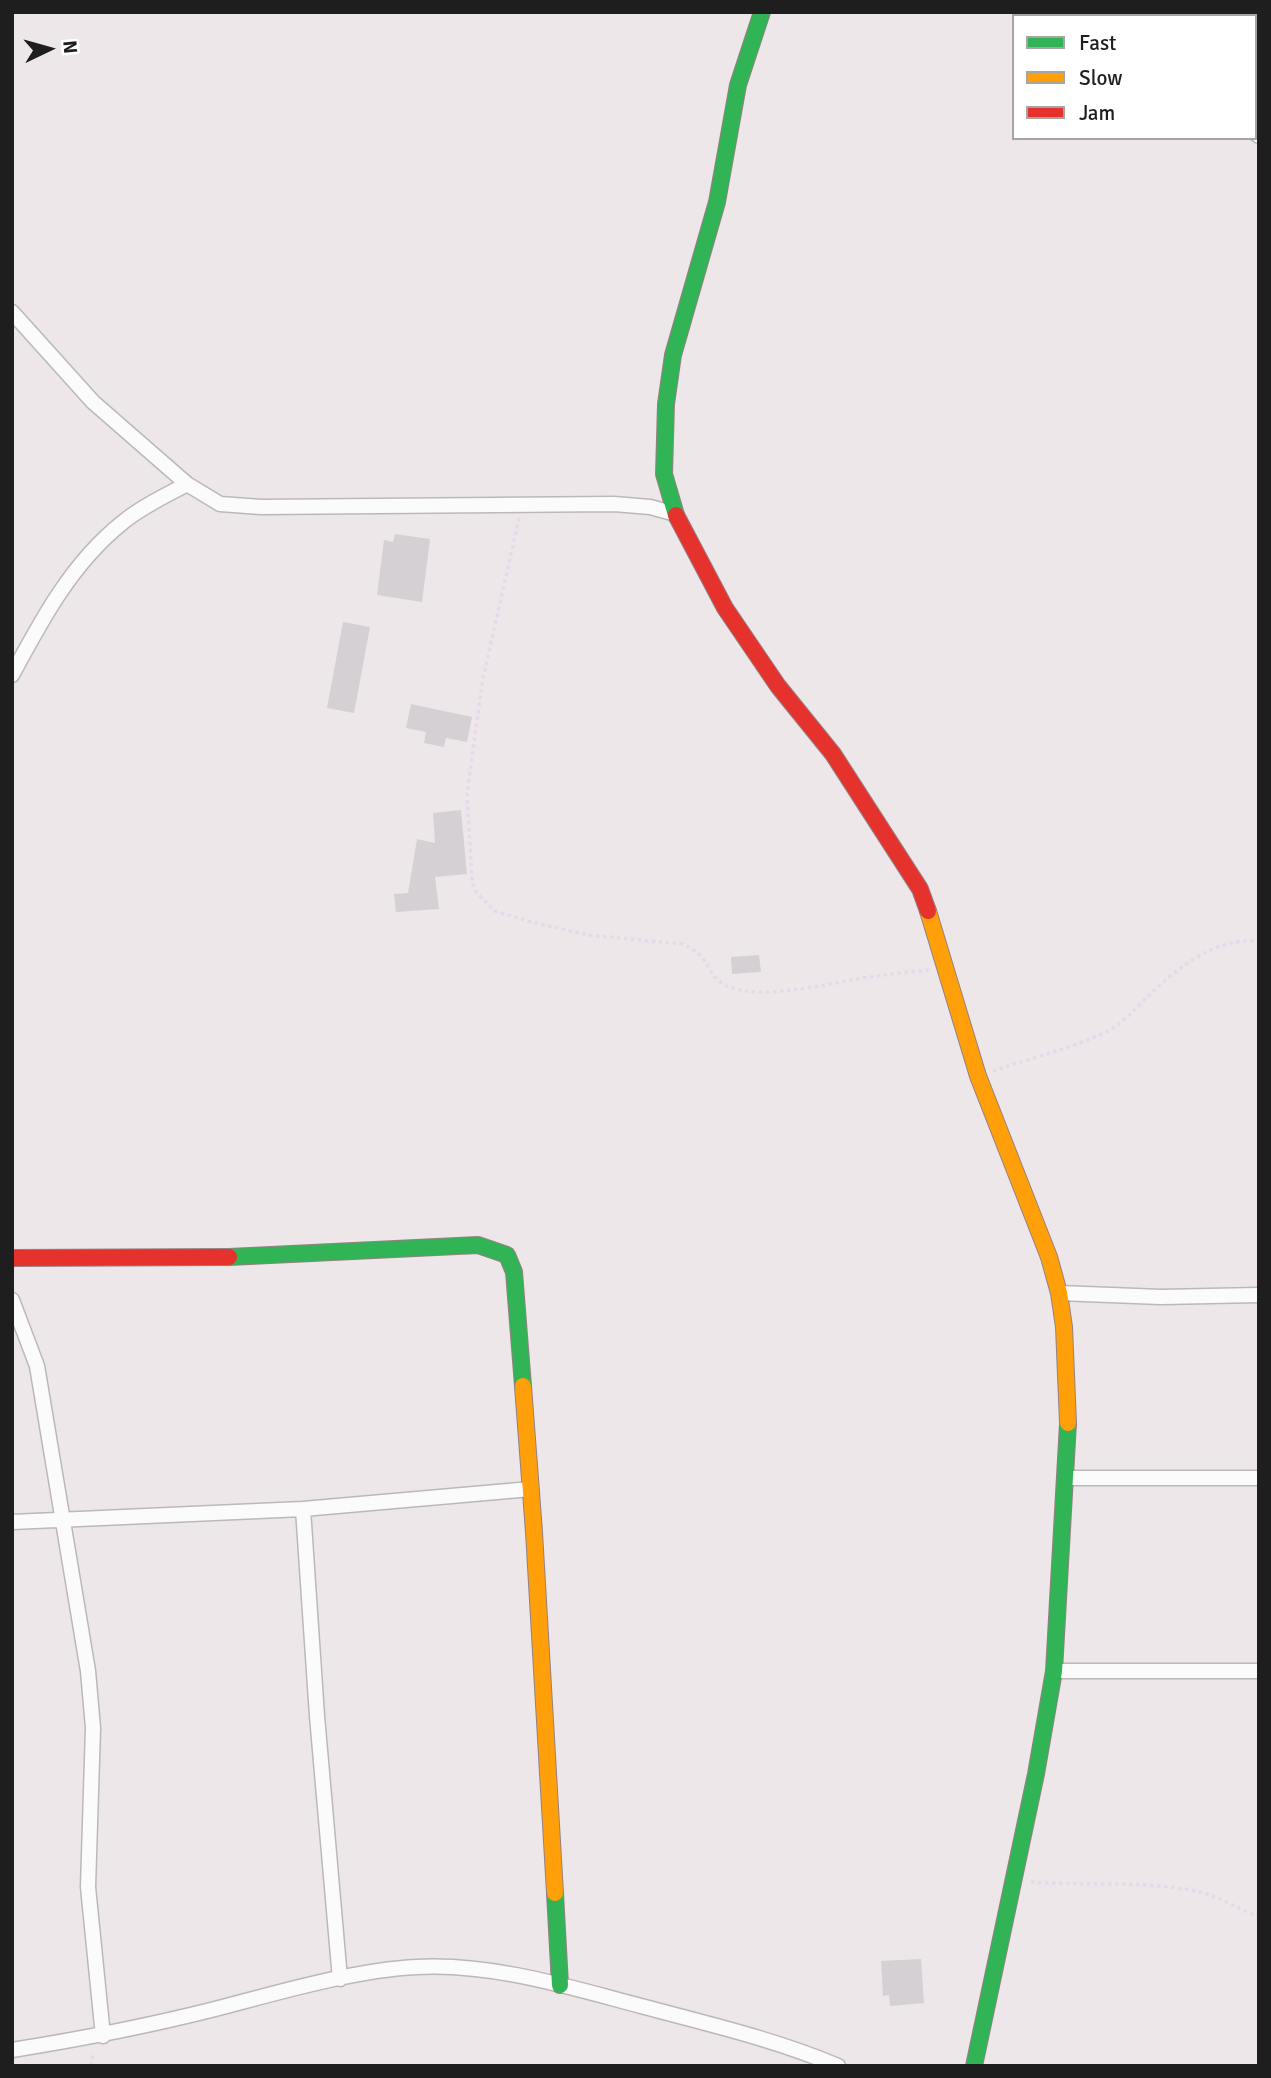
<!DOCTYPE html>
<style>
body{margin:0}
#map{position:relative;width:1271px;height:2078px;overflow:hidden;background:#ede7ea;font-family:Signika,sans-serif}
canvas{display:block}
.frame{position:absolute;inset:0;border:14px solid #1e1e1e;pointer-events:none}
.legend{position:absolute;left:1012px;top:14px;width:245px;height:126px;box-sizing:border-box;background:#fff;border:2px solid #a5a5a5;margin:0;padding:9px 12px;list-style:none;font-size:21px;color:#1e1e1e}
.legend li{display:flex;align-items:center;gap:14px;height:35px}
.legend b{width:35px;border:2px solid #a5a5a5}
.north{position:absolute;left:14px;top:14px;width:70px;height:70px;-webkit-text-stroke:5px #fff;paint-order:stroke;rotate:85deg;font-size:19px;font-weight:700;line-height:28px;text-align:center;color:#1e1e1e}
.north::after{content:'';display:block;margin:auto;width:24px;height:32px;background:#1e1e1e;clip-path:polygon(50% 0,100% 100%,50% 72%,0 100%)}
</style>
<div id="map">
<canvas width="1271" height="2078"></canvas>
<div class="frame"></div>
<ul class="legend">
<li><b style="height:9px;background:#30b455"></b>Fast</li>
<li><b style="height:9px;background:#ff9f0a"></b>Slow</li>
<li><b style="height:9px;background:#e5322d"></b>Jam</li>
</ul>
<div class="north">N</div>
</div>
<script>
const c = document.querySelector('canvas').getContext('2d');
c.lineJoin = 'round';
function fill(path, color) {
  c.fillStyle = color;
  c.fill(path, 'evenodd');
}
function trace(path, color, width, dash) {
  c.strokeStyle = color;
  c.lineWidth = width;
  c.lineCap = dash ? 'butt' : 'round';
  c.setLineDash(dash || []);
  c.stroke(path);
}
const building = new Path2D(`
 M 395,534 L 430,539 L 422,602 L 377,595 L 384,540 L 393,542 Z
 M 343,622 L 370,627 L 354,713 L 327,708 Z
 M 411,704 L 472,717 L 467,742 L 446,738 L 444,747 L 424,743 L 426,732 L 406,728 Z
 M 461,810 L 467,874 L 435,877 L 439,909 L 396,912 L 394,894 L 408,893 L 417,839 L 435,843 L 433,813 Z
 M 759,955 L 761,972 L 732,974 L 731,957 Z
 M 921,1959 L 924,2003 L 890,2006 L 889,1995 L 883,1996 L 881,1961 Z`);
const path = new Path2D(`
 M 519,518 L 483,678 L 467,793 L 472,882 L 476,892 L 495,911 L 531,922 L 589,935 L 682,944 C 711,954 706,977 727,986 C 763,1002 837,981 877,976 C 894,973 912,972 930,970
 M 993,1071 C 1030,1058 1070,1049 1106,1032 C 1122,1024 1134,1010 1147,997 C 1176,969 1215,937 1259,941
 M 1031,1882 C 1084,1886 1155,1880 1204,1893 C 1223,1899 1241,1910 1259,1917
 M 91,2066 L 93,2052`);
const street = new Path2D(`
 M 1142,12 L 1144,16
 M 1255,133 L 1259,136
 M 12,312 L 93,402 L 187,484 L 220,504 L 261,507 L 614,504 L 650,507 L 676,514
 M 12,675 C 42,619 72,563 122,523 C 141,507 165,496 187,484
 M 1059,1293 L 1161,1297 L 1259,1295
 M 12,1300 L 37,1366 L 88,1671 L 93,1728 L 88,1887 L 103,2036
 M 1066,1478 L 1259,1478
 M 303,1509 L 317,1716 L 340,1979
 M 12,1522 L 303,1509 L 531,1489
 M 1054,1671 L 1259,1671
 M 12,2050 C 81,2039 148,2026 215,2009 C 277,1993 353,1970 417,1967 C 492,1963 569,1987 641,2006 C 708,2024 774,2039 838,2066`);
const fast = new Path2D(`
 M 676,515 L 664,474 L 666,404 L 673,355 L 717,202 L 738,85 L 762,12
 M 229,1257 L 478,1245 L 507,1255 L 514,1272 L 523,1386
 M 555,1893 L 560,1985
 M 974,2066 L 1036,1774 L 1054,1671 L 1068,1423`);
const slow = new Path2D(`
 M 928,911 L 978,1076 L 1049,1257 L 1059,1293 L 1064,1327 L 1068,1423
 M 523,1386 L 534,1532 L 555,1893`);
const jam = new Path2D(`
 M 676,515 L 725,608 L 778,686 L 833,754 L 920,889 L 928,911
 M 12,1258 L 229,1257`);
fill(building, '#d5d0d3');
trace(street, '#bbb8ba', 17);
trace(fast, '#968083', 18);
trace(slow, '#968083', 18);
trace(jam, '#968083', 18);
trace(path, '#e8d9e9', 3.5, [3.5, 3.5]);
trace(street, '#fcfbfc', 14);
trace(fast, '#30b455', 16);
trace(slow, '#ff9f0a', 16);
trace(jam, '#e5322d', 16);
</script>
